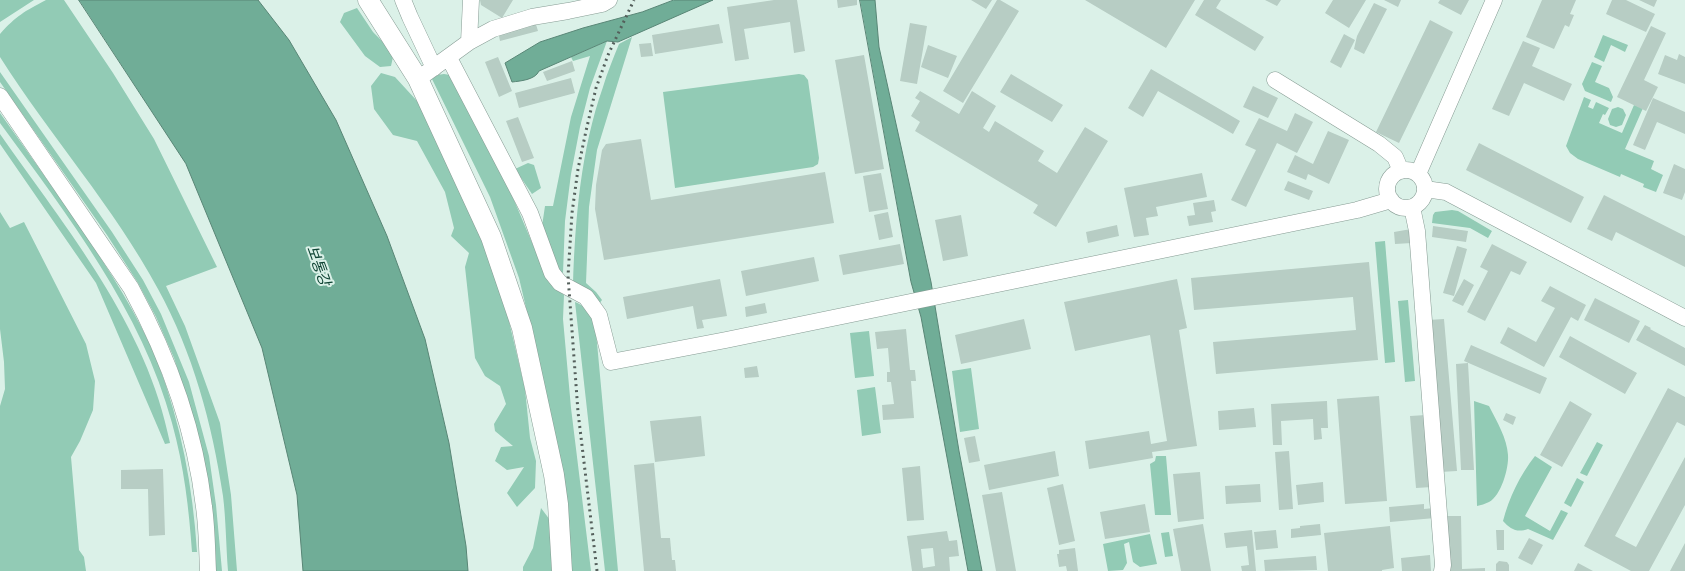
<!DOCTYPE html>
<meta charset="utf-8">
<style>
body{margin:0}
canvas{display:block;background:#dbf1e8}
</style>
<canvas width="1685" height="571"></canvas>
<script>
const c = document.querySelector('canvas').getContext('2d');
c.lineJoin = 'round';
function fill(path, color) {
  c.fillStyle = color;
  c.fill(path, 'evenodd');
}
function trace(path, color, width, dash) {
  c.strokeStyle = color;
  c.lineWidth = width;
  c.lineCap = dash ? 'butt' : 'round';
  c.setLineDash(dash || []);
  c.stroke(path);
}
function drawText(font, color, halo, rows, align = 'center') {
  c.font = font + ' "Source Sans 3","Noto Sans KR",sans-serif';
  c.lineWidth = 4;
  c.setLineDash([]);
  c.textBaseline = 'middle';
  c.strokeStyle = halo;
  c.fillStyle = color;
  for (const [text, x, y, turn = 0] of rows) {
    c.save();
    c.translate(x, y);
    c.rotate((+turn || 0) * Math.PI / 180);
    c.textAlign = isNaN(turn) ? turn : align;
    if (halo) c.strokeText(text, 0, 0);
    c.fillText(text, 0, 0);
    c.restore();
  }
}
const green = new Path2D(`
 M 0,0 L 34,0 L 0,22 Z
 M 46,0 L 64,0 L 113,73 L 154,139 L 217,267 L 166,286 L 185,326 L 220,423 L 231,495 L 237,571 L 228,571 C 226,546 226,520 223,496 C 212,423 193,353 158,289 C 114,207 50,136 0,57 L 0,34 C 16,16 25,11 46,0 Z
 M 357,8 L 373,32 L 383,42 L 393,57 L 391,66 L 380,67 L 365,56 L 340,22 L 344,13 Z
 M 1603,35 L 1628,45 L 1625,52 L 1611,45 L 1604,62 L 1594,57 Z
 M 632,37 L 597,150 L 589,207 L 586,283 L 596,292 L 602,300 L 599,304 L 573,285 C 575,219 581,149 603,87 C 607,73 613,59 619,44 Z
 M 607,41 L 590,88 L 580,127 L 571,174 L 565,221 L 563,273 L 559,271 L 541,233 L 545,206 L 553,206 L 571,117 L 590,56 L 573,61 L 571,57 Z
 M 1592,62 L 1602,66 L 1595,82 L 1609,88 L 1613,97 L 1611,102 L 1585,91 L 1582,84 Z
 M 0,72 L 112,232 L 143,280 L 161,314 L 189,382 L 209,456 L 216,505 L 222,571 L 216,571 L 195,423 L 174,358 L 156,317 L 138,283 L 107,235 L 0,82 Z
 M 381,73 L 395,77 L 429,114 L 478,221 L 508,317 L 525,389 L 530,438 L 536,461 L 535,488 L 517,507 L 507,493 L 524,467 L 507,470 L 495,461 L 501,447 L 513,446 L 495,431 L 494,424 L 506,404 L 500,386 L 485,376 L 475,358 L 465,267 L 469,253 L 451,236 L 454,228 L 445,192 L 417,141 L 393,135 L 374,109 L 371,86 Z
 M 444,74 L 450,75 L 511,193 L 547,278 L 554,287 L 564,295 L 563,319 L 571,408 L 591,571 L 572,571 L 569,531 L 537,354 L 519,278 L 490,197 L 432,79 L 437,75 Z
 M 799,74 L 804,75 L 808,80 L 819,158 L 818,164 L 813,167 L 675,188 L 663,92 Z
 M 1584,97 L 1591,100 L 1588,107 L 1593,109 L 1596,102 L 1609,108 L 1605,115 L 1603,114 L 1599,123 L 1622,133 L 1634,105 L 1643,108 L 1625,149 L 1654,161 L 1651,169 L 1663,175 L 1656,192 L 1643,187 L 1644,184 L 1621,174 L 1620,177 L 1578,159 L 1570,153 L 1566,146 Z
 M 1618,107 L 1623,109 L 1626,115 L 1622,125 L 1616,127 L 1610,125 L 1608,119 L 1612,109 Z
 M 0,113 C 27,151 54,189 80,227 C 109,270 138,314 158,363 C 181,424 193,487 197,552 L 192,552 C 189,509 184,466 172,423 C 142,311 68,216 0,123 Z
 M 0,134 C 67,230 147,325 170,443 L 165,444 L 96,283 L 0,144 Z
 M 528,163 L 534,165 L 541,188 L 532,194 L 515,169 Z
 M 1452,210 L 1458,211 L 1492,231 L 1488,238 L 1470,228 L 1432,223 L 1433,215 L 1435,212 Z
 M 0,212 L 10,228 L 24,222 L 86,344 L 95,381 L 93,410 L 80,441 L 71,457 L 79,550 L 84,557 L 86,571 L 0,571 L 0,406 L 5,389 L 4,362 L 0,329 Z
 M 1385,241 L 1395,362 L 1385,363 L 1375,242 Z
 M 1408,300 L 1415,381 L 1405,382 L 1398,301 Z
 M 575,302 C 589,307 593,319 596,332 L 618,571 L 605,571 Z
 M 869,331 L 874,376 L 855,378 L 850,333 Z
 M 971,368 L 979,429 L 960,432 L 952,371 Z
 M 875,387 L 881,433 L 862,436 L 857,390 Z
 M 1474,401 L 1489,406 C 1497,422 1507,438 1508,455 C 1509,468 1501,496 1489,502 C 1485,504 1481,505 1477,506 Z
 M 1597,442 L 1603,445 L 1587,476 L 1580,473 Z
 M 1156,456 L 1166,456 L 1171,515 L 1155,515 L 1150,464 L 1155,461 Z
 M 1535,456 L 1552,467 L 1525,516 L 1550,531 L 1561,510 L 1568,513 L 1553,540 L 1528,529 C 1517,533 1510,529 1503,521 C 1509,498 1520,475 1535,456 Z
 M 1577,478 L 1584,482 L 1571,507 L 1564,503 Z
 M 541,508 L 550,520 L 552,571 L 523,571 L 523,567 L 533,548 Z
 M 1169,532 L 1173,556 L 1165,557 L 1161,533 Z
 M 1150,534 L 1157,564 L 1140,567 L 1133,562 L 1129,542 L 1124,544 L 1127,563 L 1123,570 L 1108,571 L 1103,544 Z`);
const water = new Path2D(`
 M 79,0 L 258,0 L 289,40 L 336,120 L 387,236 L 425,339 L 449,443 L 466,546 L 468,571 L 303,571 L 297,495 L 262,348 L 186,164 Z
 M 674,0 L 713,0 L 618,42 L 607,41 L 539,71 C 535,80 520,81 512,82 L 505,63 L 540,42 L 583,28 L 642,12 Z
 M 860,0 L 875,0 L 879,47 L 931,282 L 959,451 L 982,571 L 968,571 L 921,317 L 911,282 Z`);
const building = new Path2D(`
 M 480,0 L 513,0 L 502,18 L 481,5 Z
 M 774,0 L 797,0 L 805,51 L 794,53 L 790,22 L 744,29 L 749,59 L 735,61 L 727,7 Z
 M 837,0 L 857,0 L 857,5 L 838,8 Z
 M 971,0 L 992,0 L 986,9 Z
 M 997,0 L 1000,0 L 1019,11 L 963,103 L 943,91 Z
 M 1085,0 L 1195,0 L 1166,48 Z
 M 1204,0 L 1221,0 L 1216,8 L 1264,37 L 1255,51 L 1195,15 Z
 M 1265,0 L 1281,0 L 1277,6 Z
 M 1333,0 L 1366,0 L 1349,28 L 1325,13 Z
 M 1384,0 L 1401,0 L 1398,7 Z
 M 1440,0 L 1469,0 L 1461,15 L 1438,3 Z
 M 1542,0 L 1576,0 L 1570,14 L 1574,15 L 1569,27 L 1565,25 L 1554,49 L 1526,37 Z
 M 1612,0 L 1626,0 L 1655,14 L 1646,32 L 1606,14 Z
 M 1639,0 L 1657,0 L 1654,7 Z
 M 1374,3 L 1387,9 L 1364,54 L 1354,49 L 1357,36 Z
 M 1430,20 L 1453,32 L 1399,143 L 1376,132 Z
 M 535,21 L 538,31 L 500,41 L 498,31 Z
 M 910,23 L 927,26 L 917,84 L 900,81 Z
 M 719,24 L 723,43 L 655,54 L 652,35 Z
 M 1651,26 L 1666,33 L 1644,80 L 1658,87 L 1646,111 L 1617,97 Z
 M 1344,34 L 1355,40 L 1341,68 L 1330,62 Z
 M 1523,41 L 1540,48 L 1532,66 L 1572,84 L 1564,101 L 1524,83 L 1509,116 L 1492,109 Z
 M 651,43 L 653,56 L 641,57 L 639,44 Z
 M 928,45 L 957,56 L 948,78 L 921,67 Z
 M 1679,54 L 1685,57 L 1685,84 L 1658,74 L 1665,55 L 1677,60 Z
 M 864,55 L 884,169 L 855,174 L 835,60 Z
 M 498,57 L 512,91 L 499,97 L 485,62 Z
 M 572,61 L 575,71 L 547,81 L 543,72 Z
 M 1151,69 L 1240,121 L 1233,134 L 1158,91 L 1143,117 L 1128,108 Z
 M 1011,74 L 1063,105 L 1052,122 L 1000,92 Z
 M 571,78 L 575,93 L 519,108 L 515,93 Z
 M 1253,86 L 1278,98 L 1268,118 L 1243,107 Z
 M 920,91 L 959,114 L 972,91 L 996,106 L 983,128 L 989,132 L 995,121 L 1044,151 L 1038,161 L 1057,173 L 1085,127 L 1108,141 L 1056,227 L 1033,213 L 1038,205 L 915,131 L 920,122 L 911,116 L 920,101 L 915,98 Z
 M 1653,98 L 1685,112 L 1685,134 L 1657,122 L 1645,150 L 1633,145 Z
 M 1295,113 L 1313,122 L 1297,153 L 1277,143 L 1246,207 L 1231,200 L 1256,150 L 1245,145 L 1259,118 L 1287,131 Z
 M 518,117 L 534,158 L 522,162 L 506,121 Z
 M 1328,131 L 1349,140 L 1329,184 L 1308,174 L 1306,180 L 1287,172 L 1295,155 L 1313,164 Z
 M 641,139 L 651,200 L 825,172 L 834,223 L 604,260 L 595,209 L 596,185 L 602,150 L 606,144 Z
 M 1479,143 L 1584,197 L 1571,223 L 1466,170 Z
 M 1674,164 L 1685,169 L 1685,192 L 1682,200 L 1663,193 Z
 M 881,173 L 888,209 L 869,212 L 863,176 Z
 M 1202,173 L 1207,197 L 1156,207 L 1158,216 L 1146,218 L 1149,235 L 1134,237 L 1124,188 Z
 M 1288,181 L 1313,191 L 1309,200 L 1284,190 Z
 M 1604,195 L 1685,236 L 1685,267 L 1616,232 L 1612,241 L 1587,229 Z
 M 1214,200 L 1216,211 L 1211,212 L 1213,222 L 1189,226 L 1187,216 L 1195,215 L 1193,203 Z
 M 888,212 L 893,237 L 879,240 L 874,215 Z
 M 961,215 L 968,256 L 943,261 L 935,220 Z
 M 1117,225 L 1119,236 L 1088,243 L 1086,232 Z
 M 1433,226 L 1468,231 L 1466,242 L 1432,237 Z
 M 1411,229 L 1412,243 L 1395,244 L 1394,232 Z
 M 900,244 L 904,264 L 843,275 L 839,255 Z
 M 1492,244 L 1527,262 L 1520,275 L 1511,271 L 1485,321 L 1467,312 L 1488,271 L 1480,267 Z
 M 1457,246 L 1467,249 L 1454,296 L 1443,293 Z
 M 814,257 L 819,281 L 746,296 L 741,271 Z
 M 1369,262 L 1378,360 L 1216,374 L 1213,342 L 1356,330 L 1353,297 L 1194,310 L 1191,278 Z
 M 720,279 L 727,316 L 702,320 L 704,328 L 697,329 L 693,306 L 627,319 L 623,297 Z
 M 1177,279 L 1187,328 L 1179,330 L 1197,446 L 1152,452 L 1153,458 L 1089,469 L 1085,441 L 1149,431 L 1151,444 L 1167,441 L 1150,335 L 1075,351 L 1064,302 Z
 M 1464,279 L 1474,285 L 1463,306 L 1452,301 Z
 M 1550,286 L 1586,305 L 1578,321 L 1571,317 L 1544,367 L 1500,343 L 1508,327 L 1536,342 L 1555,308 L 1541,301 Z
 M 1595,298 L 1640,321 L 1629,343 L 1584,320 Z
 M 765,303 L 767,313 L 746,317 L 745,307 Z
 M 1024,319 L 1031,349 L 961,364 L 955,335 Z
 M 1444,319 L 1457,471 L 1440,472 L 1428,320 Z
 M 1645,325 L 1651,328 L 1650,329 L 1685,348 L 1685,366 L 1636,340 Z
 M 906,329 L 910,370 L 915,370 L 916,381 L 911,381 L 914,418 L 883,420 L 882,405 L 894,404 L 891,382 L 887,382 L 887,372 L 890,372 L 888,348 L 877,349 L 875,332 Z
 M 1570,336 L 1637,373 L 1625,394 L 1559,357 Z
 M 1471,345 L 1547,378 L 1540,394 L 1464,361 Z
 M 1468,363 L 1474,470 L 1461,470 L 1456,364 Z
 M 757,366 L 759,377 L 745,378 L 744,368 Z
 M 1668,388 L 1685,397 L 1685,426 L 1677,422 L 1615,536 L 1636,547 L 1685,457 L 1685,505 L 1649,571 L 1631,571 L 1584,546 Z
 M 1379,396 L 1387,501 L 1345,504 L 1337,399 Z
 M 1327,401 L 1328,428 L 1321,428 L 1322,439 L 1314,440 L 1313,419 L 1281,421 L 1282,445 L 1273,445 L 1271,404 Z
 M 1570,401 L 1592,414 L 1562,467 L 1540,455 Z
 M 1254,408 L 1256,427 L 1219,430 L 1218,411 Z
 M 1506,413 L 1516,417 L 1513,425 L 1503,420 Z
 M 1426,415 L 1432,487 L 1416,488 L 1410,416 Z
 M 701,416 L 705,456 L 655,462 L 650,421 Z
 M 975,436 L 980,461 L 969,463 L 964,438 Z
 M 1055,451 L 1059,476 L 989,490 L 984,465 Z
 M 1289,451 L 1293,509 L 1279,510 L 1275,452 Z
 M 654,463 L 661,538 L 670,538 L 672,560 L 675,560 L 676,571 L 644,571 L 634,465 Z
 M 920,466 L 924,520 L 907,521 L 902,468 Z
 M 163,469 L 165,535 L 149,536 L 148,489 L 121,489 L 121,470 Z
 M 1200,472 L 1204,519 L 1178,522 L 1173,474 Z
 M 1323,482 L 1324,502 L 1298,505 L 1296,485 Z
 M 1063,484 L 1075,541 L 1059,545 L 1047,488 Z
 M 1260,484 L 1261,502 L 1226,504 L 1225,486 Z
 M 1002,492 L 1016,571 L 996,571 L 982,495 Z
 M 1145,504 L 1150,532 L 1105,539 L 1100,512 Z
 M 1424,504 L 1424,509 L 1434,508 L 1435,518 L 1390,522 L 1389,507 Z
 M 1447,516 L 1461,516 L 1462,569 L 1485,568 L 1485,571 L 1448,571 Z
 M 1203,524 L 1211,571 L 1181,571 L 1173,529 Z
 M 1320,524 L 1321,535 L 1291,538 L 1291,529 L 1300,528 L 1300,526 Z
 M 1390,526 L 1394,568 L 1382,570 L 1382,571 L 1328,571 L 1324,533 Z
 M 1252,530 L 1256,571 L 1242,571 L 1241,566 L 1249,565 L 1247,546 L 1226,548 L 1224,533 Z
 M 1276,530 L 1278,548 L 1256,550 L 1254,532 Z
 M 1496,530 L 1504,530 L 1504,550 L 1497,550 Z
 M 947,531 L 949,541 L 957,540 L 959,556 L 949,557 L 950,571 L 912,571 L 907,536 ZM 933,548 L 935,566 L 923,568 L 921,549 Z
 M 1529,538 L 1543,545 L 1532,565 L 1518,558 Z
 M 1685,543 L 1685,571 L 1670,571 Z
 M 1075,548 L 1078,571 L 1067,571 L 1066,566 L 1059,567 L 1057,554 L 1059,554 L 1059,550 Z
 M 1430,555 L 1431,571 L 1402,571 L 1401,558 Z
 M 1316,556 L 1317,570 L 1265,571 L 1264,560 Z
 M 1499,561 L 1507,562 L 1509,565 L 1509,571 L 1496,571 L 1496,564 Z
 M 1578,563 L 1593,571 L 1574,571 Z`);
const minor = new Path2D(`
 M 403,0 L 410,17 L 434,68
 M 469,42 L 471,0
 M 449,58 L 530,213 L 552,273 L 560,283 L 586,297 L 599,315 L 611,362 L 726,340 L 1357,210 L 1391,200
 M 418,79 L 469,42 L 493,29 L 532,17 L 568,11 L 602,4 L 609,0
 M 1275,80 L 1379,144 L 1395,157 L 1401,171
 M 0,96 L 131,288 C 168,356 195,430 204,507 C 207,528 207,550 208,571
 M1387 189a19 19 0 1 1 38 0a19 19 0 1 1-38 0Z
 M 1418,174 L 1494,0
 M 1425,189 L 1446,192 L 1685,318
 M 1412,207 L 1417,231 L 1443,565 L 1442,571`);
const major = new Path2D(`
 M 368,0 L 418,79 L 491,237 L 522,328 L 554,475 L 558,504 L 562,571`);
const rail = new Path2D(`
 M 597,571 L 578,412 L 568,276 L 572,213 L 578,169 L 586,131 L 596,88 L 608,55 L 634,0`);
const waterNames = [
 ["보통강",317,266,70]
];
fill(green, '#92cbb5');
fill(water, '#70ad97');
trace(water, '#598676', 1);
fill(building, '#b7cdc4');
trace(minor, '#879c94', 17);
trace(major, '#879c94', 21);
trace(minor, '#fff', 16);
trace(major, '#fff', 20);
trace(rail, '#545f5b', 3, [2, 4]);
drawText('italic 15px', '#0e4333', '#dbf1e8', waterNames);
</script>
